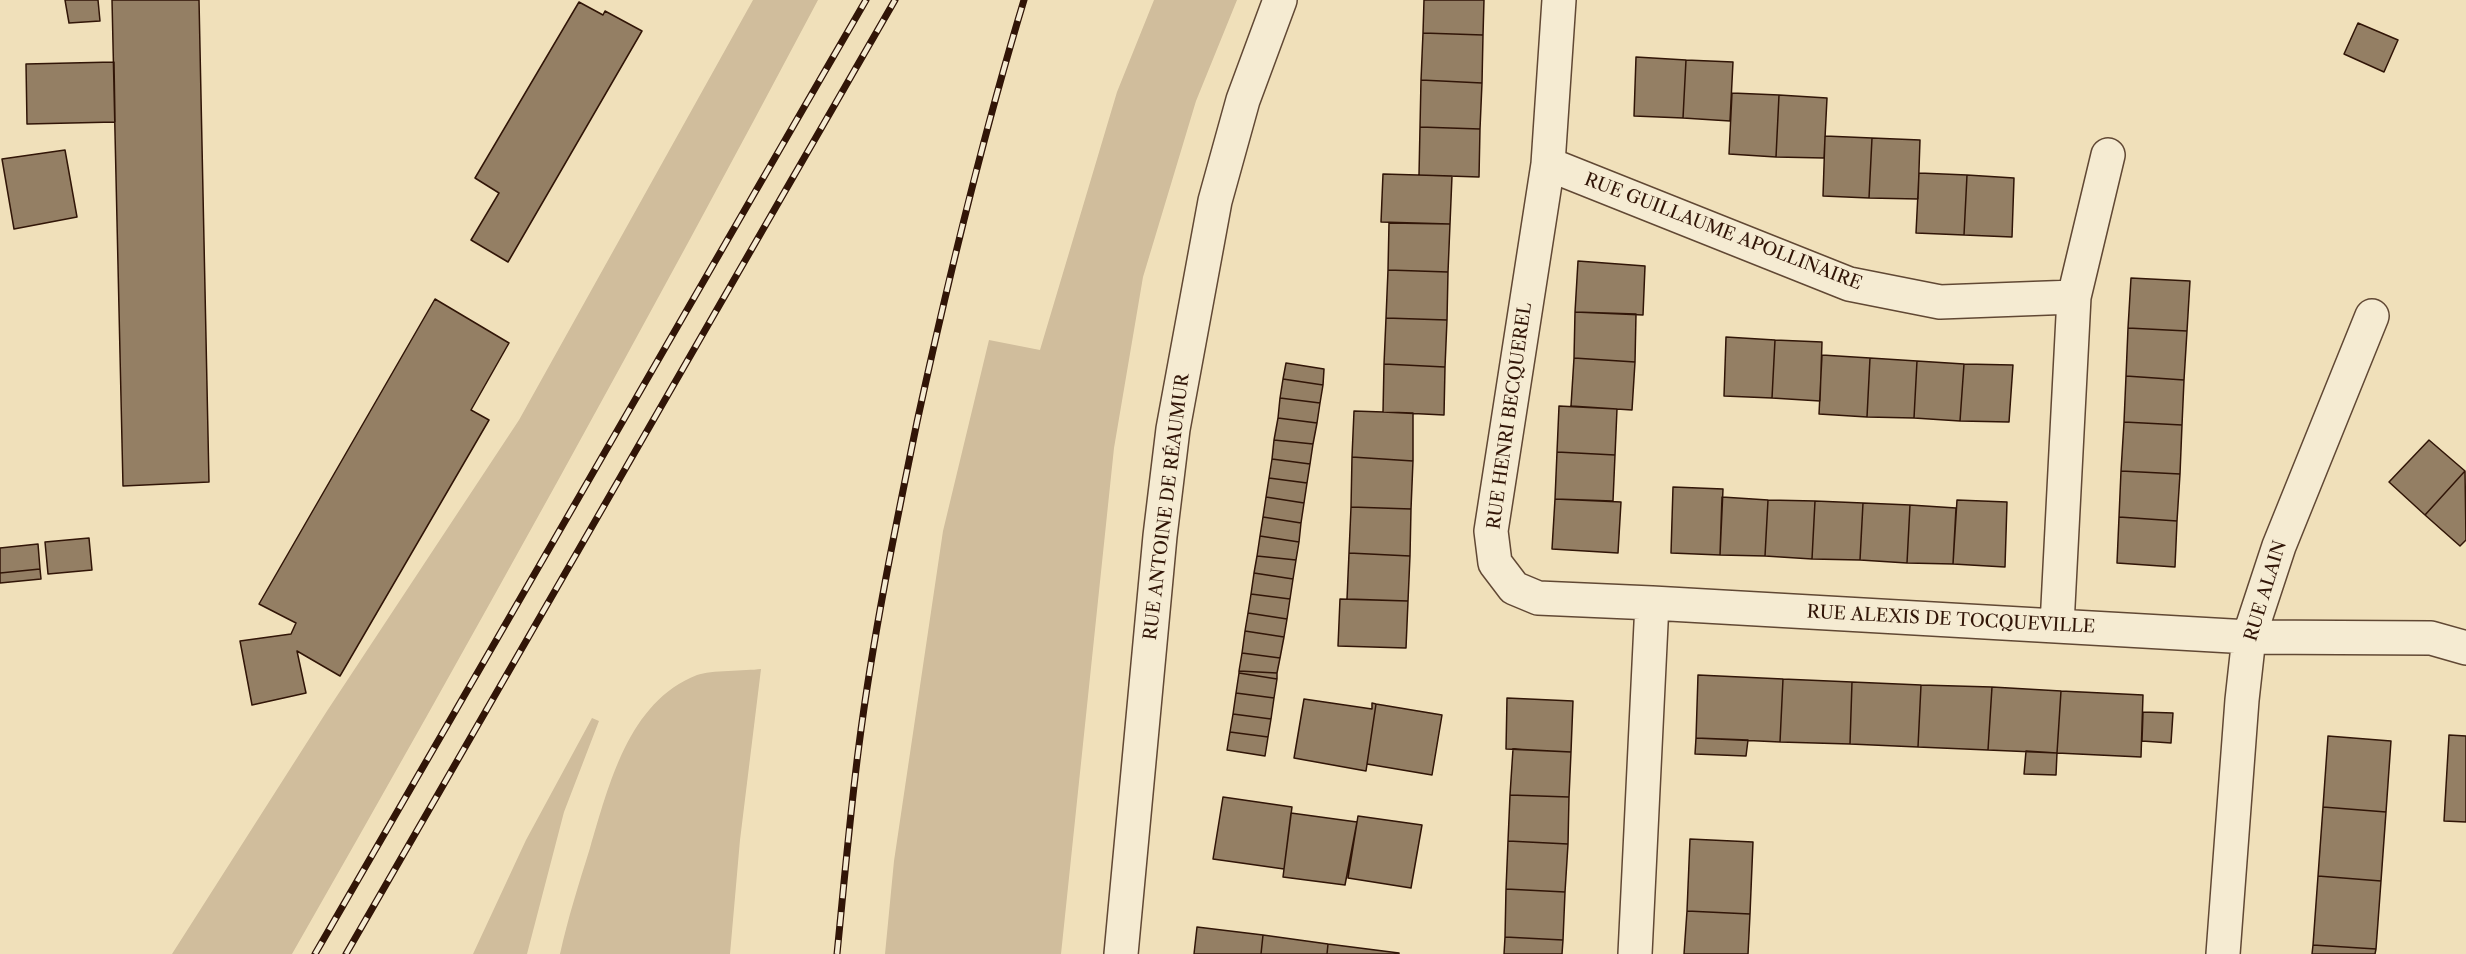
<!DOCTYPE html>
<meta charset="utf-8">
<style>
body{margin:0}
canvas{display:block;background:#f0e0ba}
</style>
<canvas width="2466" height="954"></canvas>
<script>
const c = document.querySelector('canvas').getContext('2d');
c.lineJoin = 'round';
function fill(path, color) {
  c.fillStyle = color;
  c.fill(path, 'evenodd');
}
function trace(path, color, width, dash) {
  c.strokeStyle = color;
  c.lineWidth = width;
  c.lineCap = dash ? 'butt' : 'round';
  c.setLineDash(dash || []);
  c.stroke(path);
}
function drawText(font, color, halo, rows, align = 'center') {
  c.font = font + ' "Libre Caslon Text",serif';
  c.lineWidth = 4.5;
  c.setLineDash([]);
  c.textBaseline = 'middle';
  c.strokeStyle = halo;
  c.fillStyle = color;
  for (const [text, x, y, turn = 0] of rows) {
    c.save();
    c.translate(x, y);
    c.rotate((+turn || 0) * Math.PI / 180);
    c.textAlign = isNaN(turn) ? turn : align;
    if (halo) c.strokeText(text, 0, 0);
    c.fillText(text, 0, 0);
    c.restore();
  }
}
const green = new Path2D(`
 M 753,0 L 818,0 C 648,321 472,639 292,954 L 172,954 L 327,711 L 519,420 Z
 M 1154,0 L 1237,0 L 1196,101 L 1143,277 L 1114,448 L 1061,954 L 885,954 L 894,861 L 943,531 L 989,340 L 1040,350 L 1117,92 Z
 M 761,669 L 740,840 L 730,954 L 560,954 C 568,918 579,883 590,848 C 609,785 628,702 697,675 C 711,670 745,671 761,669 Z
 M 592,718 L 599,721 L 564,812 L 527,954 L 473,954 L 526,840 Z`);
const building = new Path2D(`
 M 65,0 L 98,0 L 100,21 L 69,23 Z
 M 112,0 L 199,0 L 209,482 L 123,486 Z
 M 1424,0 L 1484,0 L 1483,35 L 1423,33 Z
 M 579,2 L 603,15 L 605,11 L 642,31 L 508,262 L 471,240 L 499,193 L 475,178 Z
 M 2358,23 L 2398,40 L 2384,72 L 2344,54 Z
 M 1423,33 L 1483,35 L 1482,83 L 1421,80 Z
 M 1636,57 L 1686,60 L 1683,118 L 1634,116 Z
 M 1686,60 L 1733,62 L 1730,121 L 1683,118 Z
 M 114,62 L 115,122 L 27,124 L 26,64 Z
 M 1421,80 L 1482,83 L 1480,129 L 1420,127 Z
 M 1732,93 L 1779,95 L 1776,157 L 1729,154 Z
 M 1779,95 L 1827,98 L 1824,158 L 1776,157 Z
 M 1420,127 L 1480,129 L 1479,177 L 1419,175 Z
 M 1825,136 L 1872,138 L 1869,198 L 1823,196 Z
 M 1872,138 L 1920,140 L 1918,199 L 1869,198 Z
 M 65,150 L 77,217 L 14,229 L 2,159 Z
 M 1919,173 L 1967,175 L 1964,235 L 1916,233 Z
 M 1383,174 L 1452,176 L 1450,224 L 1381,222 Z
 M 1967,175 L 2014,178 L 2012,237 L 1964,235 Z
 M 1389,223 L 1450,224 L 1448,272 L 1388,270 Z
 M 1578,261 L 1645,266 L 1643,315 L 1575,312 Z
 M 1388,270 L 1448,272 L 1447,320 L 1386,318 Z
 M 2131,278 L 2190,281 L 2187,331 L 2128,328 Z
 M 435,299 L 509,343 L 471,410 L 489,420 L 340,676 L 297,651 L 306,693 L 252,705 L 240,641 L 291,634 L 296,623 L 259,604 Z
 M 1575,312 L 1636,314 L 1635,362 L 1574,358 Z
 M 1386,318 L 1447,320 L 1445,367 L 1384,364 Z
 M 2128,328 L 2187,331 L 2184,380 L 2126,376 Z
 M 1726,337 L 1775,340 L 1772,398 L 1724,396 Z
 M 1775,340 L 1822,342 L 1820,401 L 1772,398 Z
 M 1822,355 L 1870,358 L 1867,417 L 1819,414 Z
 M 1574,358 L 1635,362 L 1632,410 L 1571,406 Z
 M 1870,358 L 1917,361 L 1914,418 L 1867,417 Z
 M 1917,361 L 1964,364 L 1960,421 L 1914,418 Z
 M 1286,363 L 1324,369 L 1323,385 L 1283,379 Z
 M 1384,364 L 1445,367 L 1444,415 L 1383,412 Z
 M 1964,364 L 2013,365 L 2009,422 L 1960,421 Z
 M 2126,376 L 2184,380 L 2182,425 L 2124,422 Z
 M 1283,379 L 1323,385 L 1320,403 L 1280,398 Z
 M 1280,398 L 1320,403 L 1317,423 L 1278,418 Z
 M 1559,406 L 1617,409 L 1615,455 L 1557,452 Z
 M 1354,411 L 1413,413 L 1413,461 L 1352,457 Z
 M 1278,418 L 1317,423 L 1313,444 L 1274,440 Z
 M 2124,422 L 2182,425 L 2180,474 L 2121,471 Z
 M 1274,440 L 1313,444 L 1310,464 L 1272,459 Z
 M 2429,440 L 2465,471 L 2425,515 L 2389,482 Z
 M 1557,452 L 1615,455 L 1613,501 L 1555,499 Z
 M 1352,457 L 1413,461 L 1411,509 L 1351,507 Z
 M 1272,459 L 1310,464 L 1307,483 L 1269,478 Z
 M 2121,471 L 2180,474 L 2177,521 L 2119,517 Z
 M 2465,471 L 2466,540 L 2460,546 L 2425,515 Z
 M 1269,478 L 1307,483 L 1304,503 L 1266,497 Z
 M 1673,487 L 1723,489 L 1720,555 L 1671,553 Z
 M 1266,497 L 1304,503 L 1301,523 L 1263,517 Z
 M 1722,497 L 1768,500 L 1765,556 L 1720,555 Z
 M 1555,499 L 1621,502 L 1618,553 L 1552,549 Z
 M 1768,500 L 1815,501 L 1812,559 L 1765,556 Z
 M 1957,500 L 2007,502 L 2005,567 L 1953,564 Z
 M 1815,501 L 1863,503 L 1860,560 L 1812,559 Z
 M 1863,503 L 1910,505 L 1907,563 L 1860,560 Z
 M 1910,505 L 1956,508 L 1953,564 L 1907,563 Z
 M 1351,507 L 1411,509 L 1410,556 L 1349,553 Z
 M 1263,517 L 1301,523 L 1299,542 L 1260,536 Z
 M 2119,517 L 2177,521 L 2175,567 L 2117,563 Z
 M 1260,536 L 1299,542 L 1296,560 L 1257,556 Z
 M 89,538 L 92,570 L 48,574 L 45,542 Z
 M 38,544 L 40,569 L 0,573 L 0,548 Z
 M 1349,553 L 1410,556 L 1408,601 L 1347,599 Z
 M 1257,556 L 1296,560 L 1293,579 L 1254,573 Z
 M 40,569 L 41,579 L 0,583 L 0,573 Z
 M 1254,573 L 1293,579 L 1290,599 L 1251,594 Z
 M 1251,594 L 1290,599 L 1287,619 L 1248,613 Z
 M 1340,599 L 1408,601 L 1406,648 L 1338,646 Z
 M 1248,613 L 1287,619 L 1284,637 L 1245,631 Z
 M 1245,631 L 1284,637 L 1280,658 L 1242,653 Z
 M 1242,653 L 1280,658 L 1277,673 L 1239,671 Z
 M 1239,671 L 1277,673 L 1277,679 L 1239,673 Z
 M 1239,673 L 1277,679 L 1274,698 L 1236,693 Z
 M 1698,675 L 1783,679 L 1780,742 L 1696,738 Z
 M 1783,679 L 1852,682 L 1850,744 L 1780,742 Z
 M 1852,682 L 1921,685 L 1918,747 L 1850,744 Z
 M 1921,685 L 1992,687 L 1988,750 L 1918,747 Z
 M 1992,687 L 2061,691 L 2057,753 L 1988,750 Z
 M 2061,691 L 2143,695 L 2141,757 L 2057,753 Z
 M 1236,693 L 1274,698 L 1271,719 L 1233,714 Z
 M 1507,698 L 1573,701 L 1571,752 L 1506,749 Z
 M 1304,699 L 1372,709 L 1372,703 L 1376,704 L 1366,771 L 1294,758 Z
 M 1376,704 L 1442,715 L 1432,775 L 1367,764 Z
 M 2143,712 L 2173,713 L 2171,743 L 2142,741 Z
 M 1233,714 L 1271,719 L 1268,737 L 1230,732 Z
 M 1230,732 L 1268,737 L 1265,756 L 1227,750 Z
 M 2449,735 L 2466,736 L 2466,822 L 2444,821 Z
 M 2328,736 L 2391,741 L 2386,812 L 2323,807 Z
 M 1696,738 L 1748,740 L 1746,756 L 1695,754 Z
 M 1513,749 L 1571,752 L 1569,797 L 1510,795 Z
 M 2026,751 L 2057,753 L 2056,775 L 2024,774 Z
 M 1510,795 L 1569,797 L 1568,844 L 1508,841 Z
 M 1223,797 L 1292,807 L 1284,869 L 1213,859 Z
 M 2323,807 L 2386,812 L 2381,881 L 2318,876 Z
 M 1291,813 L 1357,822 L 1345,885 L 1283,877 Z
 M 1358,816 L 1422,825 L 1411,888 L 1348,878 Z
 M 1690,839 L 1753,842 L 1750,914 L 1687,911 Z
 M 1508,841 L 1568,844 L 1565,892 L 1506,889 Z
 M 2318,876 L 2381,881 L 2376,949 L 2313,945 Z
 M 1506,889 L 1565,892 L 1563,940 L 1505,937 Z
 M 1687,911 L 1750,914 L 1748,954 L 1684,954 Z
 M 1197,927 L 1263,935 L 1261,954 L 1194,954 Z
 M 1263,935 L 1328,944 L 1327,954 L 1261,954 Z
 M 1505,937 L 1563,940 L 1562,954 L 1504,954 Z
 M 1328,944 L 1399,953 L 1399,954 L 1327,954 Z
 M 2313,945 L 2376,949 L 2375,954 L 2312,954 Z`);
const street = new Path2D(`
 M 1559,0 L 1548,164 L 1491,531 L 1495,563 L 1514,588 L 1538,598 L 1652,603 L 1635,954
 M 1548,164 L 1849,284 L 1940,302 L 2074,297 L 2057,625
 M 2074,297 L 2108,155
 M 1652,603 L 2249,637 L 2431,638 L 2466,648
 M 1121,954 L 1160,536 L 1173,429 L 1215,201 L 1243,100 L 1280,0
 M 2223,954 L 2242,700 L 2249,637 L 2279,546 L 2372,316`);
const rail = new Path2D(`
 M 315,954 L 866,0
 M 346,954 L 895,0
 M 837,954 C 844,884 850,814 859,745 C 873,636 895,529 917,422 C 948,280 982,139 1024,0`);
const streetNames = [
 ["RUE GUILLAUME APOLLINAIRE",1723,232,21],
 ["RUE HENRI BECQUEREL",1510,416,-82],
 ["RUE ANTOINE DE RÉAUMUR",1167,507,-83],
 ["RUE ALAIN",2266,591,-73],
 ["RUE ALEXIS DE TOCQUEVILLE",1951,620,3]
];
fill(green, '#d0bd9c');
fill(building, '#947f64');
trace(building, '#311507', 1.5);
trace(street, '#614834', 36);
trace(street, '#f5ebd2', 33);
trace(rail, '#311507', 7);
trace(rail, '#f5ebd2', 4.5, [14]);
drawText('18px', '#311507', '#f5ebd2', streetNames);
</script>
